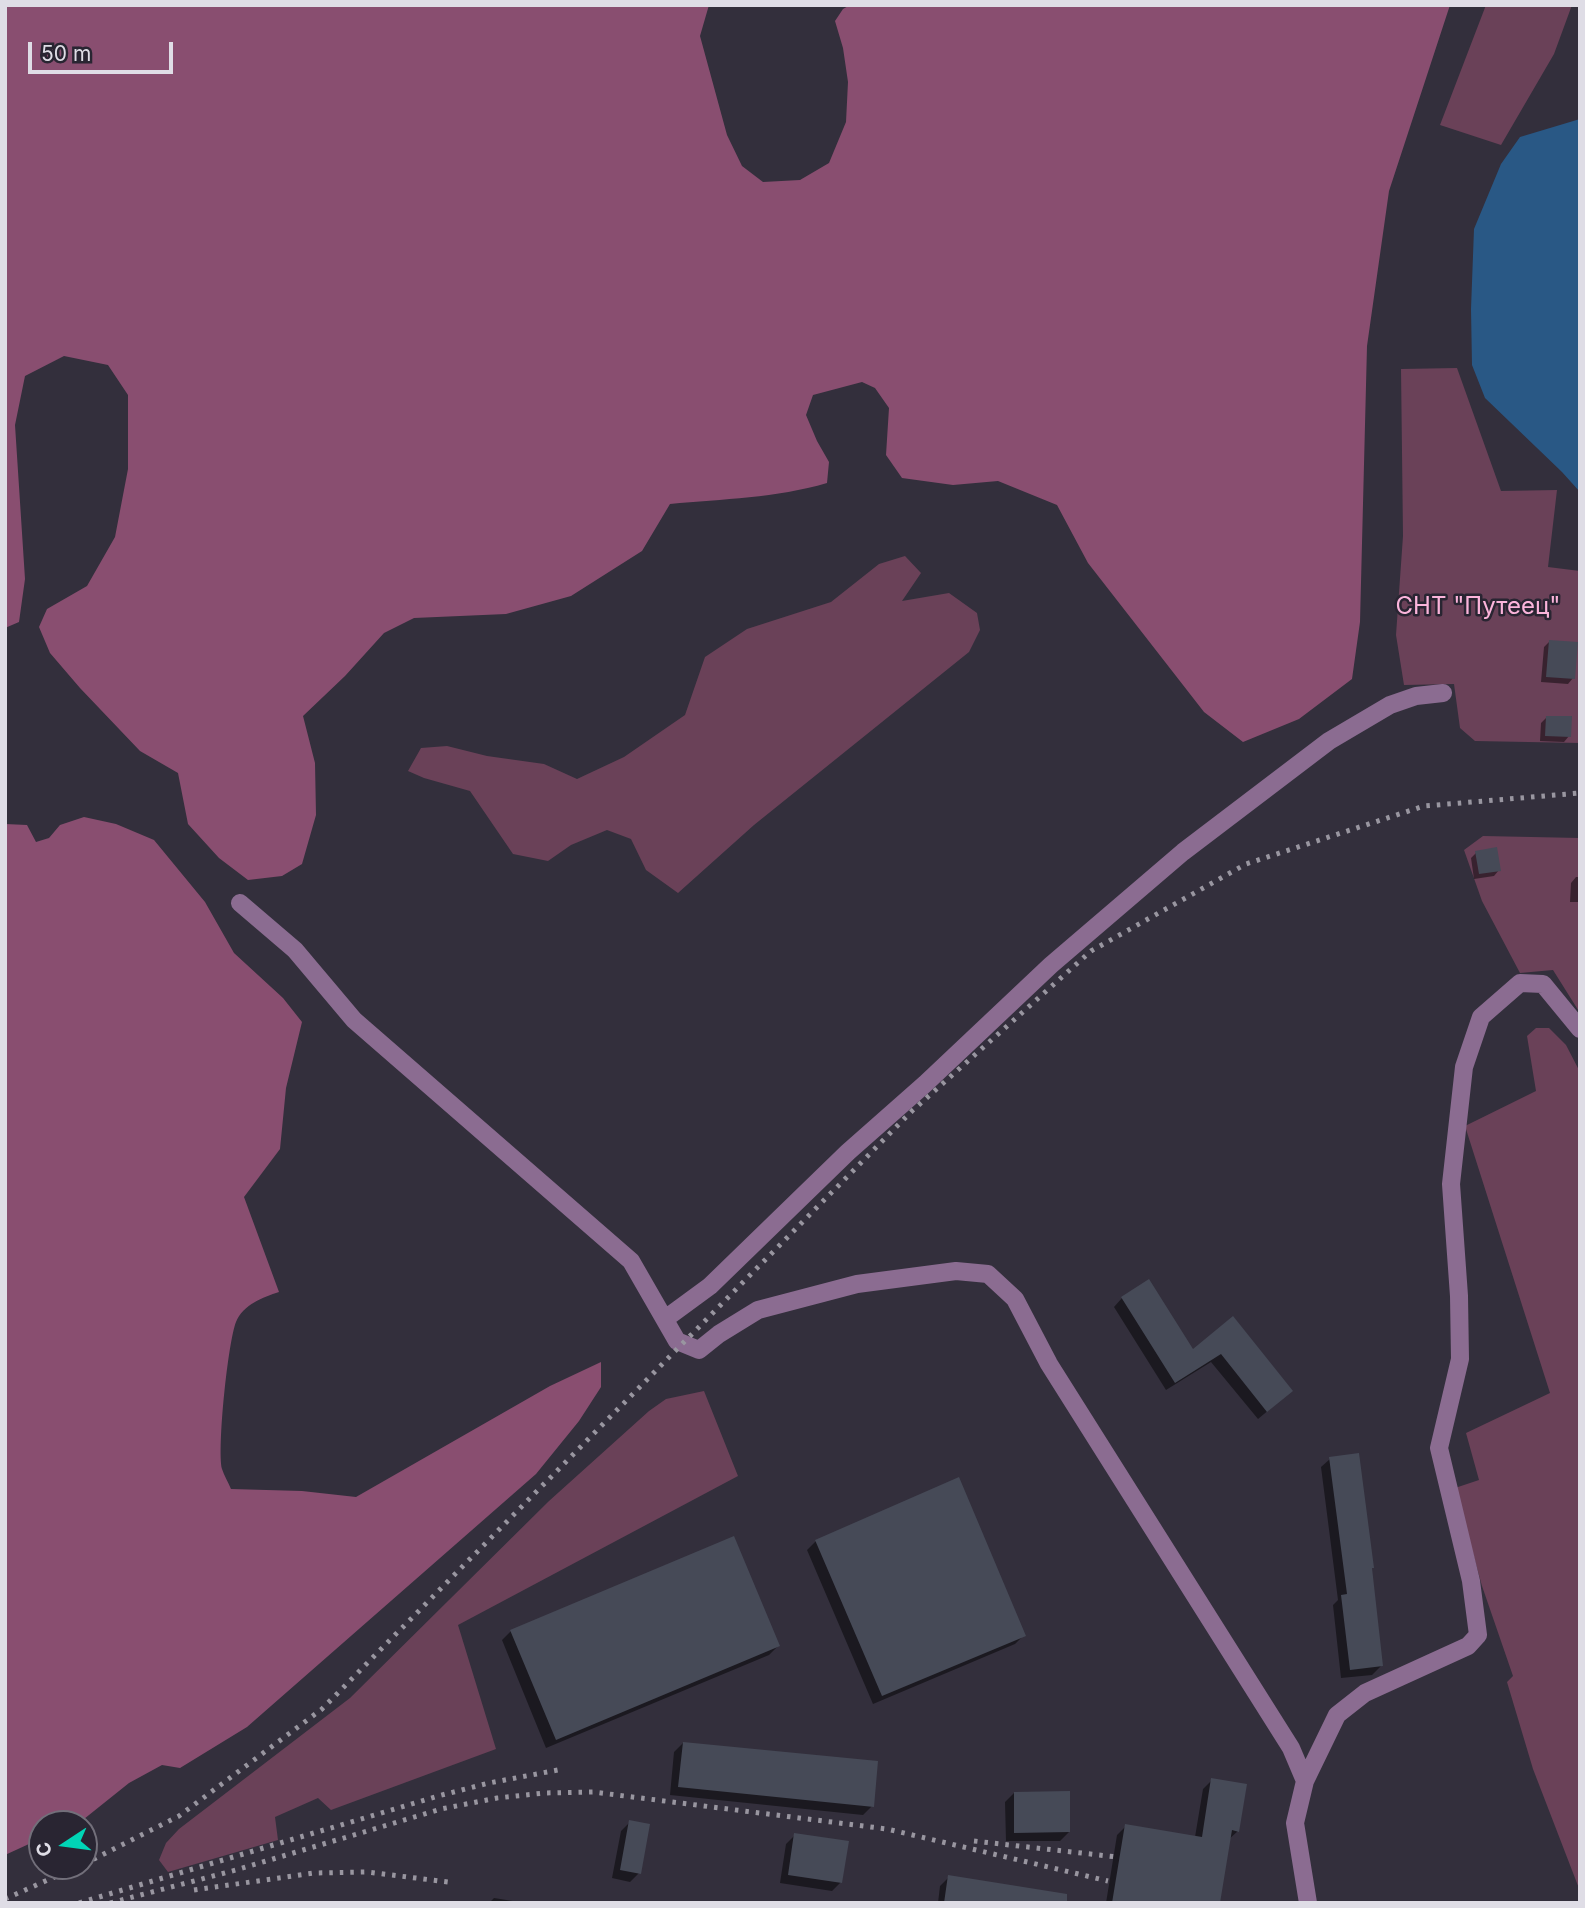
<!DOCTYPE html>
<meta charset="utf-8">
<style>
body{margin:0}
#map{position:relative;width:1585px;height:1908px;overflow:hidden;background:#332f3c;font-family:Inter,sans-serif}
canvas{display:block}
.frame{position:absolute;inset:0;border:7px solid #dfdde6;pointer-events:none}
.north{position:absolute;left:28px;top:1810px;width:70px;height:70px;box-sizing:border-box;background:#292532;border:2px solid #726f7a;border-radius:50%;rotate:257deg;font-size:19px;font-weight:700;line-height:28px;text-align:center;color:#dfdde6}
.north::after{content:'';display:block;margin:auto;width:24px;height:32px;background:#01d5b6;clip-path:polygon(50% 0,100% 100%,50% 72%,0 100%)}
.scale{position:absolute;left:28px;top:42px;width:145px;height:32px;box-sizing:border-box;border:4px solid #dfdde6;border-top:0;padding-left:9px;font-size:21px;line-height:24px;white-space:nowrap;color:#dfdde6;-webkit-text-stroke:5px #292532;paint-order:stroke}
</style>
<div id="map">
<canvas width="1585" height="1908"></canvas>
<div class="frame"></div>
<div class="north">С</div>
<div class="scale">50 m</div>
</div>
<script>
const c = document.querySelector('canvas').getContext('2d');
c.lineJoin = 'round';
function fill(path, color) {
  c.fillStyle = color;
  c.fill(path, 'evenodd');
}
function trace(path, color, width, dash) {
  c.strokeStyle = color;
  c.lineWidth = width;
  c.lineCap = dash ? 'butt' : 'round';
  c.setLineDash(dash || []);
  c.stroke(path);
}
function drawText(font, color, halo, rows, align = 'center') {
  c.font = font + ' Inter,sans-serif';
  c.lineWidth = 5;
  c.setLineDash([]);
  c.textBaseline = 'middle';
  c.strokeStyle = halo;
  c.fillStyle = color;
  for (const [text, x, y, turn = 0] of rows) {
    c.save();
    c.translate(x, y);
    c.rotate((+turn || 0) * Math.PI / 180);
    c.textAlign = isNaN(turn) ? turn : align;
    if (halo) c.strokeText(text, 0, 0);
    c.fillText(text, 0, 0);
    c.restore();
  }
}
const green = new Path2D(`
 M 1486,5 L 1572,5 L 1554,54 L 1501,145 L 1440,125 Z
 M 1457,368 L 1501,491 L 1557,490 L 1548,567 L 1580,571 L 1580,743 L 1475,741 L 1460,728 L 1454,684 L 1404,685 L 1396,635 L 1403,536 L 1401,369 Z
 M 905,556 L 921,573 L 902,601 L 949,593 L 977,613 L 980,630 L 969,652 L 754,825 L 678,893 L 646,870 L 631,839 L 607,830 L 571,845 L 548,861 L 513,854 L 470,791 L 424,778 L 408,771 L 421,748 L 447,746 L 487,756 L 544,764 L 577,779 L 624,757 L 685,715 L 705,657 L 747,629 L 831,602 L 879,564 Z
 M 1483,836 L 1580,838 L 1580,1013 L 1553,970 L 1520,973 L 1482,901 L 1464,850 Z
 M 1536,1028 L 1549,1028 L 1566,1045 L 1580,1072 L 1580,1891 L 1533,1769 L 1507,1682 L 1513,1676 L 1482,1586 L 1455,1488 L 1479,1480 L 1466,1433 L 1550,1393 L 1465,1126 L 1536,1091 L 1527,1036 Z
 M 704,1391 L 738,1476 L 458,1625 L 496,1749 L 331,1810 L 318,1798 L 275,1817 L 278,1840 L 168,1872 L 159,1860 L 166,1843 L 179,1829 L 350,1698 L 549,1501 L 649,1411 L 666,1399 Z`);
const forest = new Path2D(`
 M 5,5 L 709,5 L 700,36 L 727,135 L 742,166 L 763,182 L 800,180 L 829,163 L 846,122 L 848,82 L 843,48 L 835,21 L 843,9 L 850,5 L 1450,5 L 1389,191 L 1367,346 L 1360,622 L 1352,679 L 1299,719 L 1243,742 L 1204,712 L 1088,563 L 1057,505 L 998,481 L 953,485 L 902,478 L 886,455 L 889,408 L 875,388 L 862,382 L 813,395 L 806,415 L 817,441 L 829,462 L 827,483 C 776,498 723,499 670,504 L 642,551 L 571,596 L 506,614 L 414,618 L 384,633 L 345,676 L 303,716 L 315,763 L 316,815 L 302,864 L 282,876 L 248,880 L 219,858 L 188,824 L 178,773 L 140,751 L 80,688 L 50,653 L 39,627 L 47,609 L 87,586 L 115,537 L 128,469 L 128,395 L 108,365 L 64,356 L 25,376 L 15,425 L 25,579 L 19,622 L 5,628 Z
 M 84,817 L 116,824 L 154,840 L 205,902 L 234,953 L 283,998 L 302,1022 L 286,1088 L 280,1149 L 244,1197 L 279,1292 C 263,1297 243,1305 236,1322 C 228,1342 217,1448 222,1469 C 224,1475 228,1482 231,1489 L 302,1491 L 356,1497 L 550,1386 L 601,1362 L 601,1387 L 579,1421 L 536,1474 L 247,1727 L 180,1768 L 162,1765 L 129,1783 L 84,1819 L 72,1824 L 42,1824 L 42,1838 L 5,1855 L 5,824 L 27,825 L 36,842 L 49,838 L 60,825 Z`);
const water = new Path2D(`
 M 1580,119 L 1580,492 L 1562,472 L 1485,398 L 1472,365 L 1471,309 L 1474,229 L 1501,164 L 1520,137 Z`);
const shadow = new Path2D(`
 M 1550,641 L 1573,678 L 1568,684 L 1541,682 L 1544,647 Z
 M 1547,717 L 1569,736 L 1564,742 L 1540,741 L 1541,723 Z
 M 1476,853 L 1499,870 L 1494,876 L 1474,879 L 1471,858 Z
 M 1576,877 L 1580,877 L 1580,902 L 1570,902 L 1571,883 Z
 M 1122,1298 L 1192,1351 L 1233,1319 L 1282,1399 L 1258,1419 L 1211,1362 L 1166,1390 L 1114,1307 Z
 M 1330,1459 L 1370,1569 L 1381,1666 L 1372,1675 L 1341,1678 L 1333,1605 L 1338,1600 L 1321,1467 Z
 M 733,1538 L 778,1646 L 769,1655 L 546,1748 L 502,1640 L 511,1631 Z
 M 816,1541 L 1024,1635 L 1015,1644 L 873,1704 L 807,1550 Z
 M 683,1743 L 872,1806 L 863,1815 L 670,1795 L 674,1752 Z
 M 1212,1780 L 1238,1831 L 1228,1840 L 1218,1903 L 1106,1903 L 1117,1835 L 1126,1826 L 1195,1837 L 1203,1789 Z
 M 1014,1793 L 1069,1832 L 1060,1841 L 1006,1841 L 1005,1802 Z
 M 630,1822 L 639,1873 L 630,1882 L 612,1878 L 621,1831 Z
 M 795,1835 L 841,1882 L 832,1891 L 780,1883 L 786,1844 Z
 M 949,1877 L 1036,1903 L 938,1903 L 940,1886 Z
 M 494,1898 L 525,1903 L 489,1903 Z`);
const building = new Path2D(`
 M 1549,640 L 1578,642 L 1575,679 L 1546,677 Z
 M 1546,716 L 1572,716 L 1571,737 L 1545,736 Z
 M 1497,847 L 1501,871 L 1479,874 L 1475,851 Z
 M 1149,1279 L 1193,1349 L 1233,1316 L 1293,1391 L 1267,1412 L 1221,1354 L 1175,1383 L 1121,1297 Z
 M 1359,1453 L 1374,1568 L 1372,1568 L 1383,1666 L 1350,1670 L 1341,1595 L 1347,1594 L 1329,1457 Z
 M 959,1477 L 1026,1636 L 882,1696 L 815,1540 Z
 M 734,1536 L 780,1646 L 556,1740 L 510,1630 Z
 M 683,1742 L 878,1761 L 874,1807 L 678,1787 Z
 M 1211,1778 L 1247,1784 L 1239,1832 L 1232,1830 L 1220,1903 L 1112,1903 L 1125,1824 L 1202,1837 Z
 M 1070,1791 L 1070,1832 L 1014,1833 L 1014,1792 Z
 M 629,1820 L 650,1824 L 641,1874 L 620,1870 Z
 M 794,1833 L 849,1841 L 842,1883 L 788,1875 Z
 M 948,1875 L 1067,1894 L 1067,1903 L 944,1903 Z`);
const minor = new Path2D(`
 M 240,903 L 295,950 L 354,1020 L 631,1261 L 677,1341 L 699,1350 L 719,1334 L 758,1310 L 857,1284 L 956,1271 L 988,1274 L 1015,1299 L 1049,1364 L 1291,1748 L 1305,1781 L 1295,1823 L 1308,1903
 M 665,1319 L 710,1286 L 848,1152 L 925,1084 L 1051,965 L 1183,852 L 1329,741 L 1390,705 L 1416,696 L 1443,693
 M 1305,1781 L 1337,1715 L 1365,1693 L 1468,1646 L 1478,1635 L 1471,1581 L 1439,1448 L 1460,1359 L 1459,1296 L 1451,1184 L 1464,1067 L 1481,1017 L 1520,983 L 1543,984 L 1580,1029`);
const rail = new Path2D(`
 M 974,1841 L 1117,1857
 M 84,1864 L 179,1816 L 322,1709 L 912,1111 L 1091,951 L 1246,864 L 1424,806 L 1580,793
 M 194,1890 L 314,1873 L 367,1872 L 448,1882
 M 5,1899 L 79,1866
 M 79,1903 L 438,1796 L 489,1783 L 563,1769
 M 110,1903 L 236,1870 L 441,1809 L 497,1798 L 544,1793 L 593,1792 L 887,1829 L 1108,1881`);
const parkNames = [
 ["СНТ \"Путеец\"",1478,607]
];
fill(green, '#6a4158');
fill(forest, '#894e70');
fill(water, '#295885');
fill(shadow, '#0007');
fill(building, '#464a57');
trace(minor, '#8b6c91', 18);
trace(rail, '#9996a0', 5, [3.5, 7]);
drawText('24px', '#fbb4db', '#292532', parkNames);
</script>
